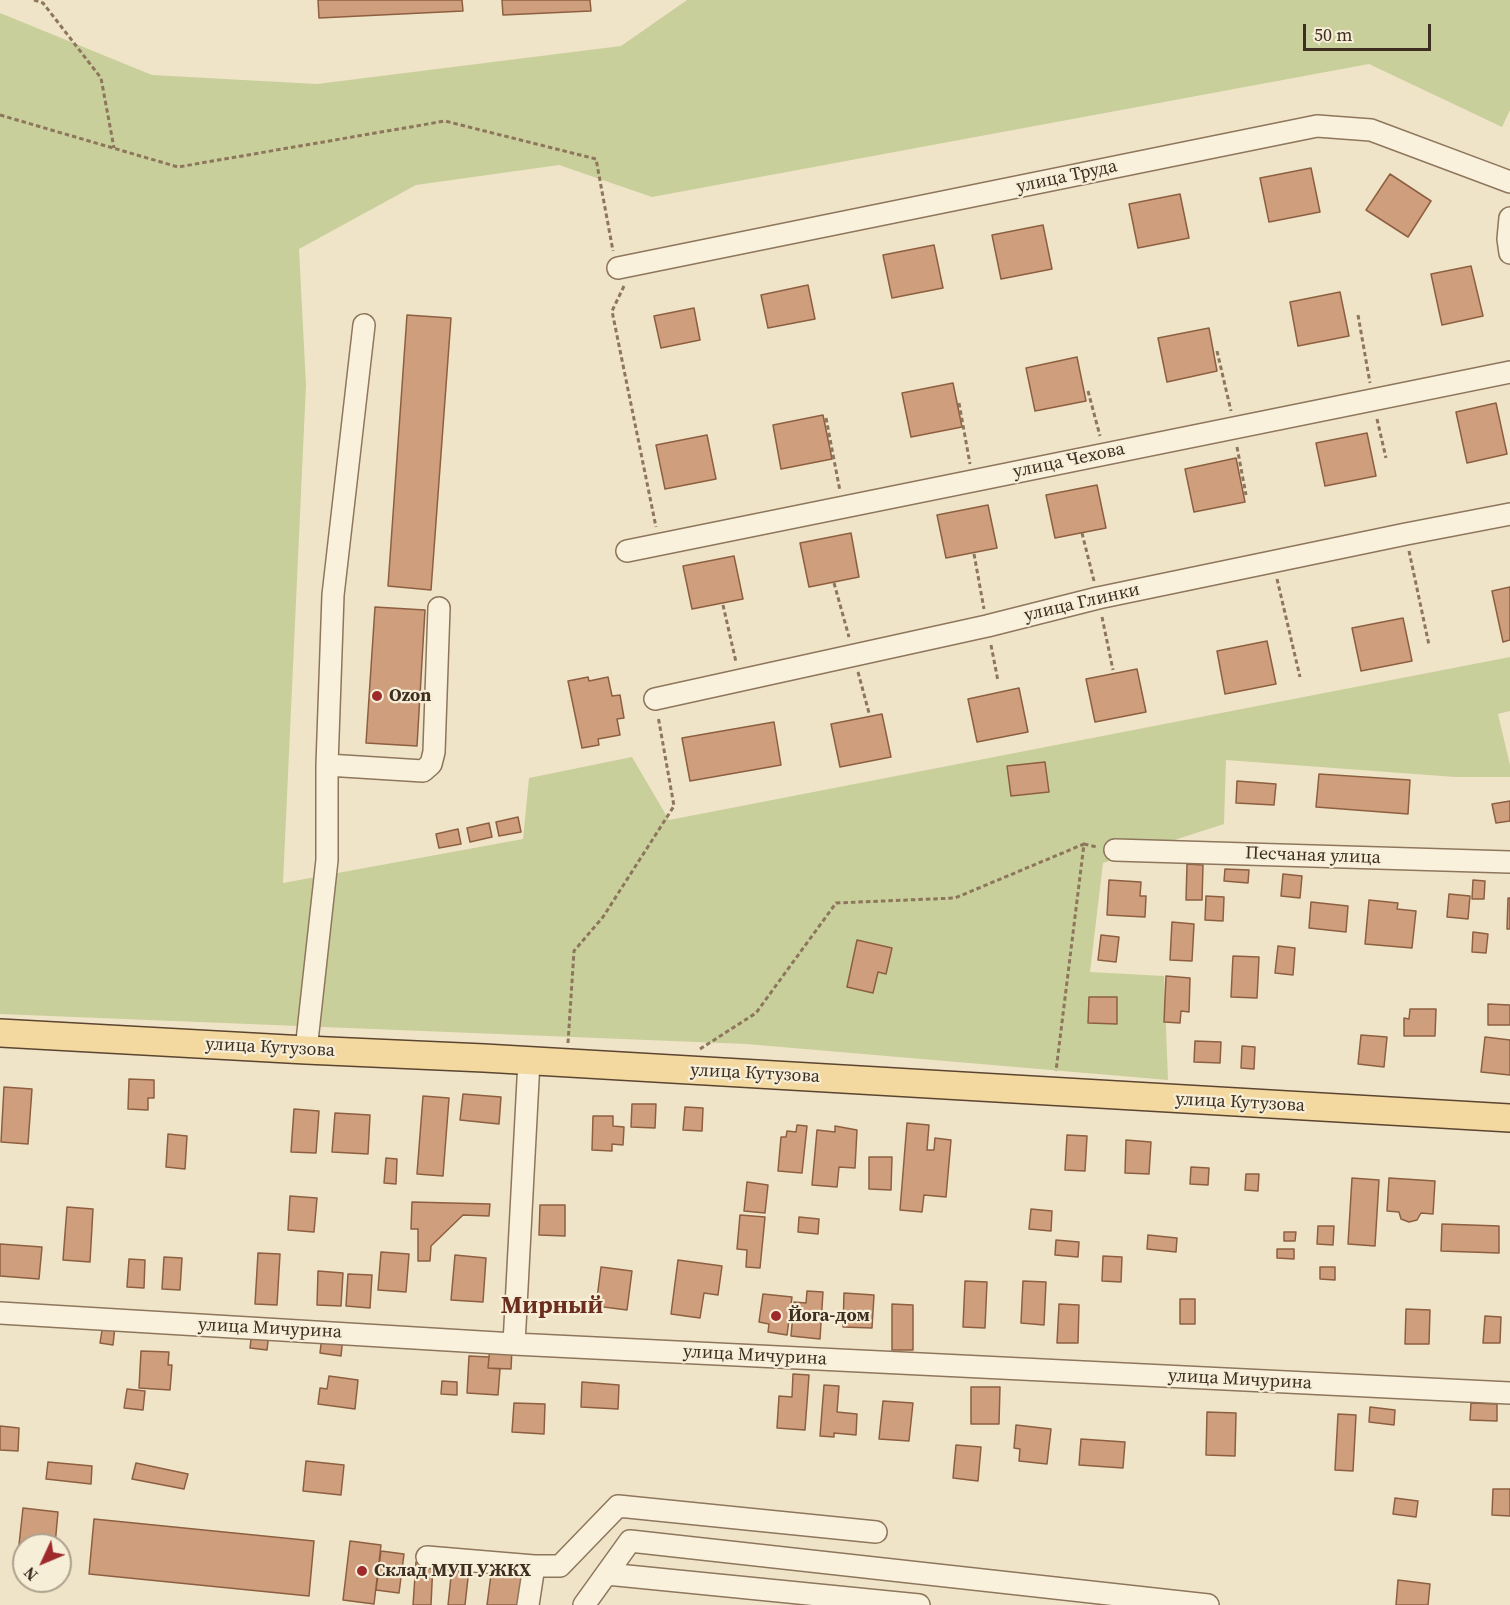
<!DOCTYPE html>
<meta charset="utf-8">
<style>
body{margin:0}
#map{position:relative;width:1510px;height:1605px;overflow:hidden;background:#f0e4c8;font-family:"Source Serif 4",serif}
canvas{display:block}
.north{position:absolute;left:12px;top:1533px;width:60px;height:60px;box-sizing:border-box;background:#f7eed8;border:2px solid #ada18e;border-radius:50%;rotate:226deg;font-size:16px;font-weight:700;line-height:24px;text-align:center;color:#3d2e20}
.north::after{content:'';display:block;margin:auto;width:21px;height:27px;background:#9e2a2b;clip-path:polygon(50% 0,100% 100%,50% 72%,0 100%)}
.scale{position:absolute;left:1303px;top:24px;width:128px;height:27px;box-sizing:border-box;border:3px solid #3d2e20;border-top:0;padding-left:8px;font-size:18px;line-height:21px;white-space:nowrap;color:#3d2e20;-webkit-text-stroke:4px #f7eed8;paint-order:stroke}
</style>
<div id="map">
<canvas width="1510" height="1605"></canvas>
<div class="north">N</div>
<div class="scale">50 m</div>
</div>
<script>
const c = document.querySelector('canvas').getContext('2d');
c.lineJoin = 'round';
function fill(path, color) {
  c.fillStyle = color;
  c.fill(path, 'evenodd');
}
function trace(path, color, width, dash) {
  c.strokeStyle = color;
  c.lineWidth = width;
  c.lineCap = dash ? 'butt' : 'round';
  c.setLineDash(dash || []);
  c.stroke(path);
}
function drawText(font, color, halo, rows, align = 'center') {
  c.font = font + ' "Source Serif 4",serif';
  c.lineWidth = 4.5;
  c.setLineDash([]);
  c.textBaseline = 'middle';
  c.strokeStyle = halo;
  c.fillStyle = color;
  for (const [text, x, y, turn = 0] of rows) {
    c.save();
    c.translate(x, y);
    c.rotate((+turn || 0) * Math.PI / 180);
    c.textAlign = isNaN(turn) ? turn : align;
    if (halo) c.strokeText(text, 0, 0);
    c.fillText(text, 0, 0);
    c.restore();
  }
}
const green = new Path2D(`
 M 687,0 L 1510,0 L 1510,110 L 1502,127 L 1369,64 L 652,197 L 559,165 L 416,185 L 299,249 L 306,385 L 283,883 L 523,839 L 529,778 L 632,757 L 669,820 L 1510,657 L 1510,711 L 1498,714 L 1510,765 L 1510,777 L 1455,777 L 1226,760 L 1224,824 L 1103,863 L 1090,972 L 1164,976 L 1168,1080 L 746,1044 L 0,1014 L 0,13 L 152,75 L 317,84 L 621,46 Z`);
const building = new Path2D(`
 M 318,0 L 462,0 L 463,11 L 319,18 Z
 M 502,0 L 590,0 L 591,11 L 503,15 Z
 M 1311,168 L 1320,212 L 1269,222 L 1260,178 Z
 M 1390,174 L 1431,201 L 1408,237 L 1366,210 Z
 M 1180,194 L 1189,238 L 1138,248 L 1129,204 Z
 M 1043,225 L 1052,269 L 1001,279 L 992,235 Z
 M 934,245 L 943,288 L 892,298 L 883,255 Z
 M 1471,266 L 1483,316 L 1442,325 L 1431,274 Z
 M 808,285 L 815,319 L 768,328 L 761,295 Z
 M 1340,292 L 1349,336 L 1298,346 L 1290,302 Z
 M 694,308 L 700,340 L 661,348 L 654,316 Z
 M 407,315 L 451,318 L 431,590 L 388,586 Z
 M 1209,328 L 1217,371 L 1167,382 L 1158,338 Z
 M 1077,357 L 1086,401 L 1035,411 L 1026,368 Z
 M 953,383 L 962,427 L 911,437 L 902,393 Z
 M 1496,403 L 1507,454 L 1467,463 L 1456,412 Z
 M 823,415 L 832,459 L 781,469 L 773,425 Z
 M 1367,433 L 1376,476 L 1325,486 L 1316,443 Z
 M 707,435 L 716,479 L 665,489 L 656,445 Z
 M 1236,458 L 1245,502 L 1194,512 L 1185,469 Z
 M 1097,485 L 1106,528 L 1055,538 L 1046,495 Z
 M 988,505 L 997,548 L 946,558 L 937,515 Z
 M 851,533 L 859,577 L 809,587 L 800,543 Z
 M 734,556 L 743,599 L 692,609 L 683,566 Z
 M 1510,587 L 1510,640 L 1503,642 L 1492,591 Z
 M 375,607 L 425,610 L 417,746 L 366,743 Z
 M 1403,618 L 1412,661 L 1361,671 L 1352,628 Z
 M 1267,641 L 1276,684 L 1225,694 L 1217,651 Z
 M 1137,669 L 1146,712 L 1095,722 L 1086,679 Z
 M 588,677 L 589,681 L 608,677 L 612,696 L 620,695 L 624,718 L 617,719 L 620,735 L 598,739 L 599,745 L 582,748 L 568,681 Z
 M 1019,688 L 1028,732 L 977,742 L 968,699 Z
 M 882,714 L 891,757 L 840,767 L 831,724 Z
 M 774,722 L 781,765 L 690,781 L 682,738 Z
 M 1045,762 L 1049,792 L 1011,796 L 1007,766 Z
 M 1319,774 L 1410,780 L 1408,814 L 1316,807 Z
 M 1237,781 L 1276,784 L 1274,805 L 1236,803 Z
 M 1510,801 L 1510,821 L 1496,823 L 1492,804 Z
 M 518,817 L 521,832 L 499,836 L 496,822 Z
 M 489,823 L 492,837 L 470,842 L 467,828 Z
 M 458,829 L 461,844 L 439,848 L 436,834 Z
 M 1187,864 L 1203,865 L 1202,900 L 1186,900 Z
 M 1225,869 L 1249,870 L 1248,883 L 1224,881 Z
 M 1283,874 L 1302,876 L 1300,898 L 1281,896 Z
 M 1109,880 L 1141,882 L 1140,896 L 1146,896 L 1145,917 L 1107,915 Z
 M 1473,880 L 1485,881 L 1484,899 L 1472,899 Z
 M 1449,894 L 1470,896 L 1468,919 L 1447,917 Z
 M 1206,896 L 1224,897 L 1223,921 L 1205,920 Z
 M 1508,898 L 1510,898 L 1510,929 L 1507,929 Z
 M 1369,900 L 1398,903 L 1397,909 L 1416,911 L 1412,948 L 1365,944 Z
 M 1311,902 L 1348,906 L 1346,932 L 1309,928 Z
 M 1172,922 L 1194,924 L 1192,961 L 1170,960 Z
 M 1473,932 L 1488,934 L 1486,953 L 1472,952 Z
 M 1101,935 L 1119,937 L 1116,962 L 1098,960 Z
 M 857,940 L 892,948 L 886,974 L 878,972 L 873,993 L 847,987 Z
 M 1278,946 L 1295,948 L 1293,975 L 1275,973 Z
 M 1233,956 L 1259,957 L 1257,998 L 1231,997 Z
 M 1166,976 L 1190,978 L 1189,1012 L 1181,1011 L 1180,1023 L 1164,1022 Z
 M 1089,997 L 1117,997 L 1117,1024 L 1088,1023 Z
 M 1488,1004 L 1510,1005 L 1510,1025 L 1488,1025 Z
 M 1410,1009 L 1436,1009 L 1435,1036 L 1404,1036 L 1404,1018 L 1409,1019 Z
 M 1361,1035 L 1387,1037 L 1384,1067 L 1358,1064 Z
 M 1485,1037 L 1510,1040 L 1510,1075 L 1481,1072 Z
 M 1195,1041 L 1221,1042 L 1220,1063 L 1194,1062 Z
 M 1242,1046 L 1255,1047 L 1254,1069 L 1241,1068 Z
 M 129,1079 L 154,1080 L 154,1098 L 148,1098 L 148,1110 L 128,1109 Z
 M 4,1087 L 32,1089 L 28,1144 L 1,1142 Z
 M 463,1094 L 501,1097 L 499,1124 L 460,1120 Z
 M 423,1096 L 449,1098 L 443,1176 L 417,1174 Z
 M 632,1104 L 656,1104 L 655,1128 L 631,1127 Z
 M 685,1107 L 703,1108 L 702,1131 L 683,1130 Z
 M 294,1109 L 319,1111 L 316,1153 L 291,1152 Z
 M 335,1113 L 370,1115 L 368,1154 L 332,1152 Z
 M 593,1116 L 613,1116 L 613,1126 L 624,1127 L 623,1145 L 612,1144 L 612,1151 L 592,1150 Z
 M 907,1123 L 929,1125 L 927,1150 L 934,1150 L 935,1138 L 951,1140 L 946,1197 L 924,1195 L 922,1212 L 900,1210 Z
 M 797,1125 L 807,1126 L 802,1173 L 778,1171 L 781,1137 L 786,1137 L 787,1131 L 796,1132 Z
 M 835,1126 L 857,1130 L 855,1168 L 839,1167 L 837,1187 L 812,1185 L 817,1130 L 835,1132 Z
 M 168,1134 L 187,1136 L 185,1169 L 166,1167 Z
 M 1067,1135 L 1087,1136 L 1085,1171 L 1065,1170 Z
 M 1126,1140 L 1151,1142 L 1149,1174 L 1125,1173 Z
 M 869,1157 L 892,1157 L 891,1190 L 869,1189 Z
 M 386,1158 L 397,1159 L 396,1184 L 384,1183 Z
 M 1191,1167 L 1209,1168 L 1208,1185 L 1190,1184 Z
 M 1246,1174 L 1259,1174 L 1258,1191 L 1245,1190 Z
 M 1352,1178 L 1379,1180 L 1375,1246 L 1348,1244 Z
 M 1389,1178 L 1435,1181 L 1433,1214 L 1421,1213 L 1417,1220 L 1409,1222 L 1401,1219 L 1399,1212 L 1387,1211 Z
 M 747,1182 L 768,1185 L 765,1213 L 744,1211 Z
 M 290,1196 L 317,1198 L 314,1232 L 288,1230 Z
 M 412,1202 L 490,1204 L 489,1216 L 463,1215 L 431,1246 L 430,1261 L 418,1261 L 418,1229 L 411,1229 Z
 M 540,1205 L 565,1205 L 565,1236 L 539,1235 Z
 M 67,1207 L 93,1209 L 90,1262 L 63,1260 Z
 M 1031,1209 L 1052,1211 L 1051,1231 L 1029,1229 Z
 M 740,1215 L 765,1217 L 760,1268 L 746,1267 L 747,1250 L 737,1249 Z
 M 799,1217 L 819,1219 L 818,1234 L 798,1232 Z
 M 1442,1224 L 1499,1226 L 1499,1253 L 1441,1251 Z
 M 1318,1226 L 1334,1226 L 1333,1245 L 1317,1244 Z
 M 1284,1232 L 1296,1232 L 1295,1241 L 1284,1241 Z
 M 1148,1235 L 1177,1238 L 1176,1252 L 1147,1249 Z
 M 1056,1240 L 1079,1242 L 1078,1257 L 1055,1255 Z
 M 0,1244 L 42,1247 L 39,1279 L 0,1276 Z
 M 1277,1249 L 1294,1249 L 1294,1259 L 1277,1258 Z
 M 381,1252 L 409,1254 L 406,1292 L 378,1290 Z
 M 258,1253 L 280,1254 L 277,1305 L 255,1304 Z
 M 455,1255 L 486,1258 L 483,1302 L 451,1300 Z
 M 1103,1256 L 1122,1257 L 1121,1282 L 1102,1281 Z
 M 164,1257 L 182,1258 L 180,1290 L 162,1289 Z
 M 129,1259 L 145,1260 L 144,1288 L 127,1287 Z
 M 678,1260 L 722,1266 L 718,1295 L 704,1293 L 700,1318 L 671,1314 Z
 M 601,1267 L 632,1271 L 627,1310 L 596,1306 Z
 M 1320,1267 L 1335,1267 L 1335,1280 L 1320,1279 Z
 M 318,1271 L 343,1273 L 341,1306 L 317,1305 Z
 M 348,1274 L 372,1275 L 370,1308 L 346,1306 Z
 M 965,1281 L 987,1282 L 985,1328 L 963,1327 Z
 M 1023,1281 L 1046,1282 L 1044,1325 L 1021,1323 Z
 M 807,1291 L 823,1292 L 820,1339 L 791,1336 L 794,1302 L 806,1303 Z
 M 844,1293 L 874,1295 L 872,1328 L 843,1327 Z
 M 763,1294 L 792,1297 L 787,1335 L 768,1332 L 769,1324 L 759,1322 Z
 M 1180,1299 L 1195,1299 L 1195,1324 L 1180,1324 Z
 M 892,1304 L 913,1305 L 913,1350 L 892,1350 Z
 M 1059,1304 L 1079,1305 L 1078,1343 L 1057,1343 Z
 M 1406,1309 L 1430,1310 L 1429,1344 L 1405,1344 Z
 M 1485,1316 L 1501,1317 L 1500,1343 L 1483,1343 Z
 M 103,1324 L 115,1326 L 113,1345 L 100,1343 Z
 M 252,1331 L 269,1333 L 267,1350 L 250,1348 Z
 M 322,1335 L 343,1337 L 341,1356 L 320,1353 Z
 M 490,1347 L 512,1349 L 511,1369 L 488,1368 Z
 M 141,1351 L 169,1352 L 168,1365 L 172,1365 L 170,1390 L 139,1388 Z
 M 469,1356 L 489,1357 L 488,1368 L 500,1369 L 498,1395 L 467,1393 Z
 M 793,1374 L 809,1375 L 805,1430 L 777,1428 L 779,1396 L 792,1397 Z
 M 329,1376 L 358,1380 L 355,1409 L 318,1404 L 320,1388 L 327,1389 Z
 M 442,1381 L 457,1382 L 457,1395 L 441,1394 Z
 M 582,1382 L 619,1385 L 618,1409 L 581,1407 Z
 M 824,1385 L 839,1386 L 837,1412 L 857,1414 L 856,1435 L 834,1433 L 834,1437 L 820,1436 Z
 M 971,1387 L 1000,1387 L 999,1424 L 971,1424 Z
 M 127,1389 L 145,1391 L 143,1410 L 124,1408 Z
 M 883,1401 L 913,1403 L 909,1441 L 879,1439 Z
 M 514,1403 L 545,1404 L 544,1434 L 512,1432 Z
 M 1471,1403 L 1497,1404 L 1497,1421 L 1470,1420 Z
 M 1370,1407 L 1395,1410 L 1394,1425 L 1369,1422 Z
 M 1207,1412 L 1236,1413 L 1235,1456 L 1206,1455 Z
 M 1338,1414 L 1356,1415 L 1353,1471 L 1335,1470 Z
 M 1016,1425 L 1051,1429 L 1047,1464 L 1019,1461 L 1020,1449 L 1014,1448 Z
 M 0,1426 L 19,1428 L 18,1451 L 0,1450 Z
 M 1081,1439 L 1125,1442 L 1123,1468 L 1079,1465 Z
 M 956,1445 L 981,1447 L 978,1481 L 953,1478 Z
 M 306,1461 L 344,1465 L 341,1495 L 303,1491 Z
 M 48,1462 L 92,1466 L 91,1484 L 46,1479 Z
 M 136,1463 L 188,1474 L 184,1489 L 132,1479 Z
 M 1493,1489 L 1510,1489 L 1510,1516 L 1492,1515 Z
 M 1395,1498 L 1418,1501 L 1416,1517 L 1393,1514 Z
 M 23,1508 L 58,1512 L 55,1545 L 24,1545 L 24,1564 L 17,1563 Z
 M 94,1519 L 314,1541 L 309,1596 L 89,1574 Z
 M 350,1541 L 381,1545 L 374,1604 L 343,1600 Z
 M 381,1551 L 404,1554 L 399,1593 L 376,1590 Z
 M 416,1562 L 433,1563 L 431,1605 L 413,1605 Z
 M 452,1567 L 469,1569 L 465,1605 L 448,1605 Z
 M 492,1567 L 525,1571 L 521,1605 L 487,1605 Z
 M 1398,1580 L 1430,1584 L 1428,1605 L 1396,1605 Z`);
const path = new Path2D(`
 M 34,0 L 43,3 L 101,78 L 114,148
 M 0,115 L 178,167 L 445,121 L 596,159 L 613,251
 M 624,286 L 612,311 L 656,527
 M 1358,315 L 1370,383
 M 1217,351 L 1231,411
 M 1088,391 L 1100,436
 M 959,403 L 970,464
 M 826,418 L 840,491
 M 1377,419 L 1386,458
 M 1237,447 L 1246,495
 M 1082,533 L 1094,581
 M 1409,551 L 1429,645
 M 974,554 L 984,609
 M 1277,579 L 1300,677
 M 834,583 L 849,637
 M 723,605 L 736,662
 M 1102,617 L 1113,670
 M 991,645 L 998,681
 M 858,672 L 869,713
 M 1084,844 L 1097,847
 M 568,1043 L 574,951 L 603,917 L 674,806 L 658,716
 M 700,1049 L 756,1013 L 836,903 L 955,898 L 1084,844 L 1056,1071`);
const minor = new Path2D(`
 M 1510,218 L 1508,239 L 1510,253
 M 618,268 L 1317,126 L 1371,130 L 1510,182
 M 627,551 L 1510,372
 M 655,699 L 987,626 L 1098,598 L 1406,534 L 1510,514
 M 327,765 L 423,771 L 431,764 L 434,752 L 439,608
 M 1115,850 L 1510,862
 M 306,1050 L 327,860 L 327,765 L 333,595 L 364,325
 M 0,1313 L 514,1344 L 1510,1393
 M 514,1344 L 529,1061
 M 427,1557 L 534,1566 L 528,1605
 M 534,1566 L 560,1566 L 618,1506 L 876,1532
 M 607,1574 L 919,1605
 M 584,1605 L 630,1541 L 1208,1605`);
const major = new Path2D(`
 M 0,1033 L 306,1050 L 484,1058 L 1510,1118`);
const markers = [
 [377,696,6,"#9e2a2b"],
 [776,1316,6,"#9e2a2b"],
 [362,1571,6,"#9e2a2b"]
];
const streetNames = [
 ["улица Труда",1067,177,-12],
 ["улица Чехова",1069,461,-12],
 ["улица Глинки",1082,603,-13],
 ["Песчаная улица",1313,856,2],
 ["улица Кутузова",270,1048,3],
 ["улица Кутузова",755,1074,3],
 ["улица Кутузова",1240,1103,3],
 ["улица Мичурина",270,1329,3],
 ["улица Мичурина",755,1356,3],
 ["улица Мичурина",1240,1380,3]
];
const poiNames = [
 ["Ozon",389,696],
 ["Йога-дом",788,1316],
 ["Склад МУП УЖКХ",374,1571]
];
const districtNames = [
 ["Мирный",552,1307]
];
fill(green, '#c9cf9b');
fill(building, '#cf9f7d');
trace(building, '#8d5f41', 1.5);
trace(minor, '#8d765c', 24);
trace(major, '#5b4430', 30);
trace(path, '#8d765c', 3, [4.5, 3]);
trace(minor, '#faf1dc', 21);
trace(major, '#f3d9a0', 27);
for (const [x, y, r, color] of markers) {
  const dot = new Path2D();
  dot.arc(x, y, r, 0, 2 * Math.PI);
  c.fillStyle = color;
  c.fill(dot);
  trace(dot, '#f7eed8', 2);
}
drawText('18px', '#3d2e20', '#f7eed8', streetNames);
drawText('bold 18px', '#3d2e20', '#f7eed8', poiNames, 'left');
drawText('bold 24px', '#6b2e1e', '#f7eed8', districtNames);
</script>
